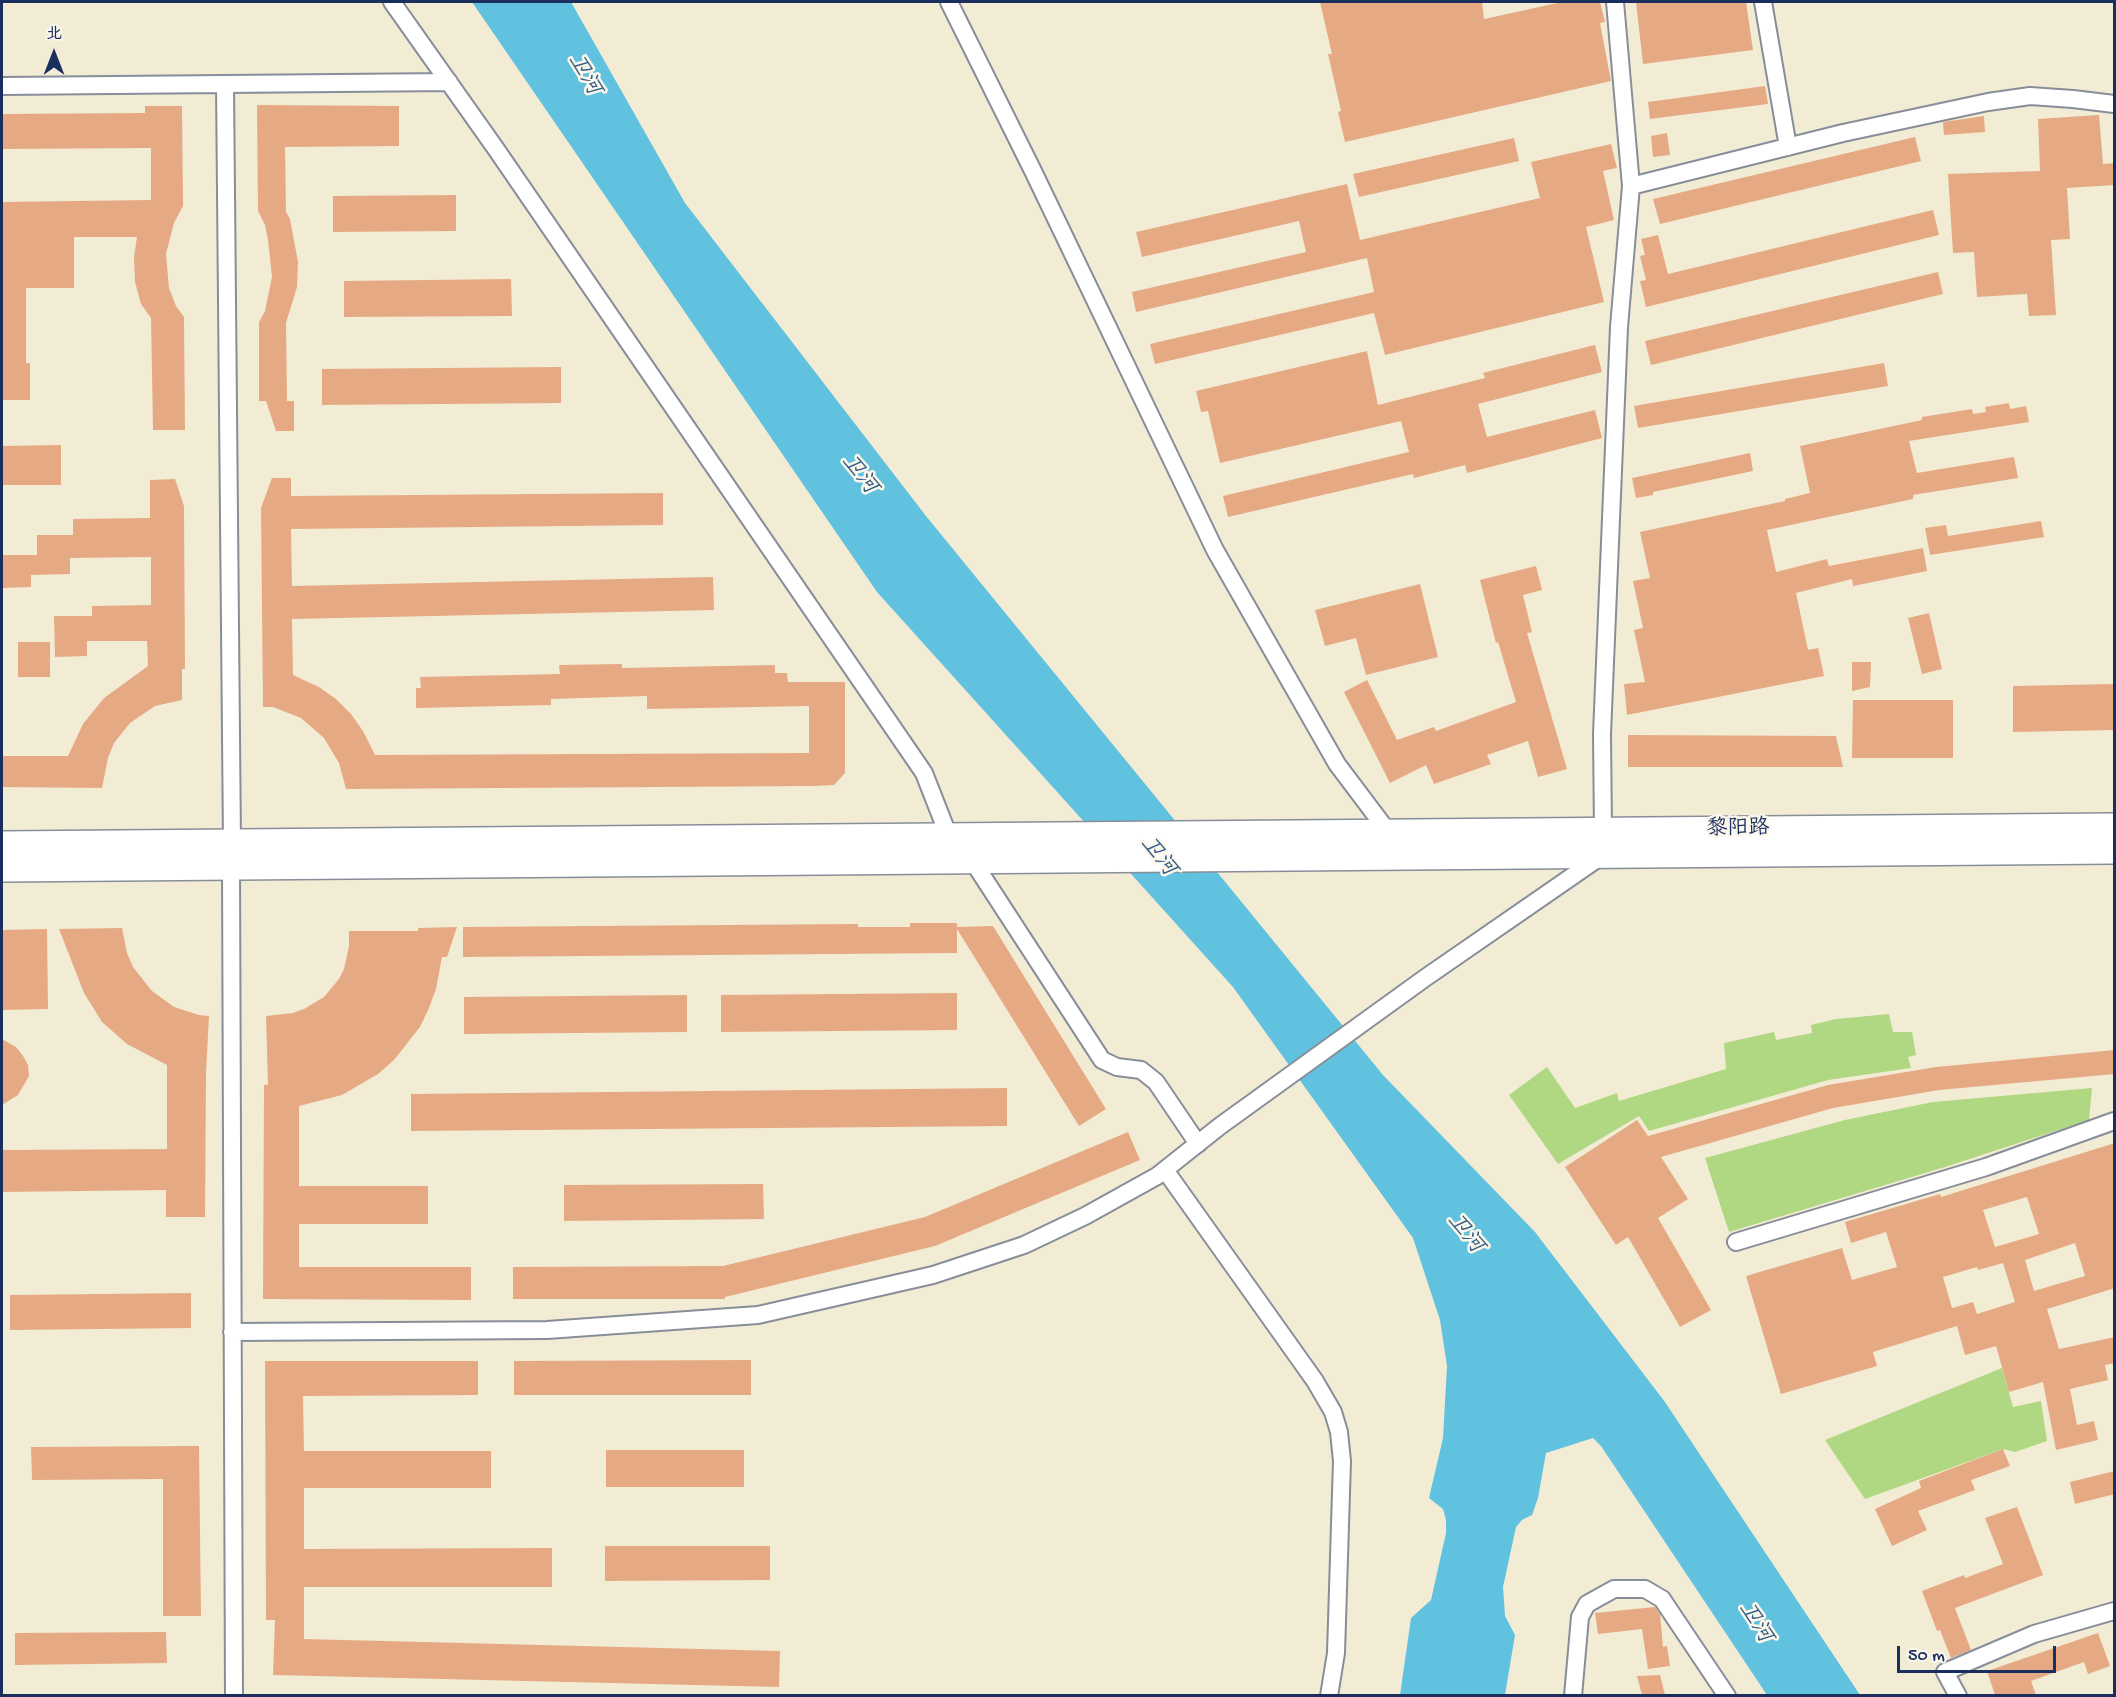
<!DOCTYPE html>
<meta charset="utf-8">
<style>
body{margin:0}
#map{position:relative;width:2116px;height:1697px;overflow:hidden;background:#f3ecd5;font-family:"Gochi Hand","LXGW WenKai TC",sans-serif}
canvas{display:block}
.frame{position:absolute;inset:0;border:3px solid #1b2f5e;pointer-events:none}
.north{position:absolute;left:24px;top:24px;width:60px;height:60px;-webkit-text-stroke:4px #fbf7ec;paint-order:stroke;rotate:0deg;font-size:16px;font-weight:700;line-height:24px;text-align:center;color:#1b2f5e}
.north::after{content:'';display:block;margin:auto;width:21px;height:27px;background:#1b2f5e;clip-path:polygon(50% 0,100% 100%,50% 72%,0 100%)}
.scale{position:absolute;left:1897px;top:1646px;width:159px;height:27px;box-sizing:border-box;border:3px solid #1b2f5e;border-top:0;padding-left:8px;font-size:18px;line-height:21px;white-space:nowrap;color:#1b2f5e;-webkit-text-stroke:4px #fbf7ec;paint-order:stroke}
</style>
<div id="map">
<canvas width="2116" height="1697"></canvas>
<div class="frame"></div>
<div class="north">北</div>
<div class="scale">50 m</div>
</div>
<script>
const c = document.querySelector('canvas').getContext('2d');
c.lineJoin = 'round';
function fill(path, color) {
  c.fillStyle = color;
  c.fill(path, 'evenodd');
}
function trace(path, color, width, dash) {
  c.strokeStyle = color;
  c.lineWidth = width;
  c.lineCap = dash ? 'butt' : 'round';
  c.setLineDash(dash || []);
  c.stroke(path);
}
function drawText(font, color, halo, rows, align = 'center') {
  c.font = font + ' "Gochi Hand","LXGW WenKai TC",sans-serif';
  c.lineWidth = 5;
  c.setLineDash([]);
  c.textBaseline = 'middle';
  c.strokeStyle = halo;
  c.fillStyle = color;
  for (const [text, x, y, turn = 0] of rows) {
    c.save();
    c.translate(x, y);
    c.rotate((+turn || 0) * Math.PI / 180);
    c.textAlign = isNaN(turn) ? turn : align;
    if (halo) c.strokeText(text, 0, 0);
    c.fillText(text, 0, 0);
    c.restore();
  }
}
const green = new Path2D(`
 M 1889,1014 L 1893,1032 L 1912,1032 L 1916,1055 L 1908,1057 L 1911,1068 L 1828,1080 L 1649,1131 L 1639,1116 L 1558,1164 L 1509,1095 L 1547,1067 L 1575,1108 L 1617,1093 L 1619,1101 L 1726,1069 L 1724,1043 L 1774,1032 L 1776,1040 L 1812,1033 L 1811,1025 L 1836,1019 Z
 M 2092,1088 L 2089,1120 L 1945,1167 L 1729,1232 L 1705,1158 L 1845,1120 L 1933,1102 Z
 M 2002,1368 L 2013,1407 L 2041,1401 L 2047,1441 L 2015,1452 L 2003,1449 L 1865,1499 L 1825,1440 Z`);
const water = new Path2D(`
 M 472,2 L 571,2 L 685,203 L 926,516 L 1383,1075 L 1535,1232 L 1665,1402 L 1860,1695 L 1767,1695 L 1601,1446 L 1593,1438 L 1546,1453 L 1538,1498 L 1532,1515 L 1522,1520 L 1516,1527 L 1503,1587 L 1505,1616 L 1515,1635 L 1505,1695 L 1400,1695 L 1411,1618 L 1431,1600 L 1446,1533 L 1446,1520 L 1443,1509 L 1429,1498 L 1443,1438 L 1447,1366 L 1440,1320 L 1413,1238 L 1233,987 L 877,592 Z`);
const building = new Path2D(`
 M 1320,2 L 1482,2 L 1484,19 L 1562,2 L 1600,2 L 1605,22 L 1600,23 L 1611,81 L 1345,142 L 1338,112 L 1341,111 L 1328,54 L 1332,54 Z
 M 1636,2 L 1746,2 L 1753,50 L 1643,64 Z
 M 1765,86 L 1768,104 L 1650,119 L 1648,102 Z
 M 257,105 L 399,106 L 399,146 L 285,147 L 286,212 L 290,219 L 298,262 L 297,287 L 286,323 L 287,401 L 294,401 L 294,431 L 276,431 L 266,401 L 259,401 L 259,322 L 265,311 L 272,277 L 268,240 L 265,225 L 258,211 Z
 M 145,106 L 182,106 L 183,206 L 174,223 L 166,254 L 169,288 L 176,306 L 184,317 L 185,430 L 153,430 L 151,318 L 141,304 L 135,282 L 134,257 L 137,237 L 74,237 L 74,288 L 26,288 L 26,363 L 30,363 L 30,400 L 2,400 L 2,202 L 151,200 L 151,148 L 2,149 L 2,114 L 145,113 Z
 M 2099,115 L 2103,164 L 2115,163 L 2115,185 L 2067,188 L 2070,239 L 2051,240 L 2056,315 L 2029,316 L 2027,294 L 1977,297 L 1974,252 L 1953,253 L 1948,174 L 2040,171 L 2038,119 Z
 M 1984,116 L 1985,132 L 1944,135 L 1943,122 Z
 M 1667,133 L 1670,155 L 1653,157 L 1651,136 Z
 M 1915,137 L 1921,161 L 1660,224 L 1653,199 Z
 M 1514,138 L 1519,161 L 1359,197 L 1353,174 Z
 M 1611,144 L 1617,168 L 1603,171 L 1614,220 L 1586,227 L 1604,302 L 1385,355 L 1374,313 L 1155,364 L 1150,344 L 1374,292 L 1367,258 L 1136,312 L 1132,292 L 1306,252 L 1299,221 L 1142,257 L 1136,232 L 1347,184 L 1360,240 L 1540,198 L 1531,162 Z
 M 456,195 L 456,231 L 333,232 L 333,196 Z
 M 1933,210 L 1939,235 L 1646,307 L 1640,281 L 1646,280 L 1640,256 L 1645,255 L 1641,239 L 1658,235 L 1668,274 Z
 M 1938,272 L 1943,294 L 1651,365 L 1645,341 Z
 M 511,279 L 512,316 L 344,317 L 344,281 Z
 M 1595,345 L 1602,372 L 1478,404 L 1487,437 L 1595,410 L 1602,438 L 1467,473 L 1465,465 L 1414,478 L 1413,474 L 1228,517 L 1223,496 L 1409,452 L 1401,421 L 1220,463 L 1208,411 L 1201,412 L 1196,391 L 1367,351 L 1378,405 L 1485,378 L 1483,373 Z
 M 1884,363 L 1888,386 L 1638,428 L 1634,406 Z
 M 561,367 L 561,403 L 322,405 L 322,369 Z
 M 2009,403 L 2010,409 L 2026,406 L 2029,422 L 1909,441 L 1917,473 L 2014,457 L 2018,478 L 1913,495 L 1913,499 L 1767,530 L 1776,572 L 1827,559 L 1829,566 L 1923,548 L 1927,571 L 1853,586 L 1852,579 L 1796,593 L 1808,650 L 1818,648 L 1824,676 L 1627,715 L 1624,684 L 1645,682 L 1634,630 L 1643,628 L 1633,581 L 1650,578 L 1640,532 L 1785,501 L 1785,499 L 1810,493 L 1800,446 L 1922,420 L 1922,417 L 1972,409 L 1973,414 L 1986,412 L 1985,407 Z
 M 61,445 L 61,485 L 2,485 L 2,446 Z
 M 1750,453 L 1753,471 L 1653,492 L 1653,495 L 1636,498 L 1632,478 Z
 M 272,478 L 291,478 L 291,496 L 663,493 L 663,525 L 291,529 L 292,586 L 713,577 L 714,610 L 292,619 L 293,675 L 319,687 L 336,699 L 351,714 L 363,731 L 375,755 L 809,753 L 809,706 L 647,709 L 647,696 L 551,699 L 551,705 L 416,708 L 416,688 L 421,688 L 420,677 L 560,674 L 559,665 L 622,664 L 622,668 L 775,665 L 775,673 L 787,673 L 788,682 L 845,682 L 845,773 L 834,785 L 814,786 L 346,789 L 339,763 L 324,738 L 301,718 L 273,707 L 263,707 L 261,508 Z
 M 175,479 L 184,506 L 185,669 L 182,669 L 182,700 L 155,706 L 130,723 L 114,743 L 108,758 L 102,788 L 2,787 L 2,756 L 68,756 L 83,724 L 104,698 L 148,666 L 147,641 L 87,641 L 87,656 L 55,657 L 54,616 L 92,616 L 92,606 L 151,605 L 151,557 L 70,558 L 70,574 L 31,575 L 31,587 L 2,588 L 2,555 L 37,555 L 37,535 L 73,535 L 73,519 L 150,518 L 150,480 Z
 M 2041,521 L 2044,537 L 1930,555 L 1925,528 L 1946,525 L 1948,536 Z
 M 1536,566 L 1542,590 L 1523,595 L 1532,632 L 1527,633 L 1567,769 L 1538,777 L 1528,741 L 1487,755 L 1491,764 L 1434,784 L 1426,765 L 1390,783 L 1344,692 L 1367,680 L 1397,740 L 1434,727 L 1436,731 L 1516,702 L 1498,642 L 1496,643 L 1480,580 Z
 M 1420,584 L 1438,657 L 1366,675 L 1356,638 L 1325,646 L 1315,610 Z
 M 1929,613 L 1942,669 L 1922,674 L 1908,618 Z
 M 18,642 L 50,642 L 50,677 L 18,677 Z
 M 1852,662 L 1871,662 L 1870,687 L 1852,691 Z
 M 2115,684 L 2115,730 L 2013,732 L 2013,686 Z
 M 1853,700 L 1953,700 L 1953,758 L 1852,758 Z
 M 1628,735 L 1836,736 L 1843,767 L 1628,767 Z
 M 910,923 L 957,923 L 957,927 L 993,926 L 1106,1109 L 1079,1126 L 957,929 L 957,953 L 463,957 L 463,927 L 858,924 L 858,927 L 910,927 Z
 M 457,927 L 447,957 L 442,957 L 436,989 L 429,1008 L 420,1027 L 394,1060 L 378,1074 L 342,1095 L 299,1106 L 299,1186 L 428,1186 L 428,1224 L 299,1224 L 299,1267 L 471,1267 L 471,1300 L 263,1299 L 264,1085 L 268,1085 L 266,1016 L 293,1013 L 304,1009 L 324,997 L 339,979 L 344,969 L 349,946 L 349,931 L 418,931 L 418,928 Z
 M 122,928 L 127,953 L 133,967 L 152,991 L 174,1007 L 199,1015 L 209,1016 L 206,1073 L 205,1217 L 166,1217 L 166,1190 L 2,1192 L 2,1150 L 167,1149 L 167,1065 L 127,1044 L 102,1022 L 84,993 L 59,929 Z
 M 47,929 L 48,1009 L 2,1010 L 2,930 Z
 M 957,993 L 957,1030 L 721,1032 L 721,995 Z
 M 687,995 L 687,1032 L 464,1034 L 464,997 Z
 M 2,1039 L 16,1047 L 23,1056 L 28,1065 L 29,1076 L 18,1095 L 2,1105 Z
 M 2115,1050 L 2115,1074 L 1939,1090 L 1833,1108 L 1661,1157 L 1688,1199 L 1658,1218 L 1711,1310 L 1680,1327 L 1628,1237 L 1616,1245 L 1565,1167 L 1637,1120 L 1648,1136 L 1828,1085 L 1936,1067 Z
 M 1007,1088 L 1007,1126 L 411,1131 L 411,1094 Z
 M 1128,1132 L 1140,1160 L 935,1246 L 725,1297 L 725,1299 L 513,1299 L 513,1267 L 723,1266 L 925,1217 Z
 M 2115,1143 L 2115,1288 L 2047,1309 L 2059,1349 L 2115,1337 L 2115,1363 L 2105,1365 L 2108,1380 L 2070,1389 L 2077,1425 L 2094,1421 L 2098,1440 L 2056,1450 L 2043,1382 L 2009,1392 L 1996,1346 L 1965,1355 L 1957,1326 L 1873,1352 L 1877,1366 L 1781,1394 L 1746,1276 L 1842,1248 L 1852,1280 L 1897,1267 L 1886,1232 L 1851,1243 L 1845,1222 L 1940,1194 L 1941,1197 ZM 2027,1197 L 2039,1234 L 1995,1247 L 1983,1210 ZM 2075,1243 L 2085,1276 L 2034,1291 L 2025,1260 ZM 2003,1263 L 2015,1302 L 1977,1314 L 1973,1302 L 1952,1308 L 1943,1277 L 1977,1267 L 1978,1270 Z
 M 763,1184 L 764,1219 L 564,1221 L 564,1185 Z
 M 191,1293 L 191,1328 L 10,1330 L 10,1295 Z
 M 751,1360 L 751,1395 L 514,1395 L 514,1361 Z
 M 265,1361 L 478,1361 L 478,1395 L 303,1396 L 304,1451 L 491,1451 L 491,1488 L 304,1488 L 304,1549 L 552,1548 L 552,1587 L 304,1587 L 304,1639 L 780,1651 L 779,1687 L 273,1675 L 275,1620 L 266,1620 Z
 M 199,1446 L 201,1616 L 163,1616 L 163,1479 L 32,1480 L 31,1447 Z
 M 2003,1449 L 2010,1466 L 1971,1480 L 1975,1490 L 1918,1511 L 1927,1530 L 1892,1546 L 1875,1509 L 1921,1488 L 1919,1481 Z
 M 606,1450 L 744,1450 L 744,1487 L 606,1487 Z
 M 2115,1471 L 2115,1494 L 2075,1504 L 2070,1482 Z
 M 2017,1507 L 2043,1575 L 1955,1608 L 1971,1650 L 1951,1658 L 1940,1630 L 1937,1631 L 1922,1591 L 1964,1575 L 1965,1578 L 2003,1564 L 1985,1518 Z
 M 605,1546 L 770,1546 L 770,1580 L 605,1581 Z
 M 1655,1607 L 1660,1614 L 1663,1647 L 1667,1646 L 1670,1666 L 1648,1669 L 1642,1629 L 1598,1634 L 1595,1613 Z
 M 166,1632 L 167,1663 L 15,1665 L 15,1633 Z
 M 2098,1633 L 2110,1666 L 2088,1674 L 2084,1662 L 2031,1681 L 2036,1695 L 1995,1695 L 1987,1671 Z
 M 1660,1675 L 1665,1695 L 1642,1695 L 1637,1676 Z`);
const minor = new Path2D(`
 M 392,2 L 496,149 L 924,773 L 949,837
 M 949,2 L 1033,171 L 1215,550 L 1337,764 L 1389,833
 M 1763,2 L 1788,147
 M 225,84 L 449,82
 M 2,86 L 225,84 L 232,843
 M 1631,186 L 1843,133 L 1988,102 L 2030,96 L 2073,99 L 2114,104
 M 1603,831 L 1602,734 L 1619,327 L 1631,186 L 1615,2
 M 972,860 L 1102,1060 L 1117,1067 L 1141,1070 L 1156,1082 L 1198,1144
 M 231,866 L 234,1696
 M 1165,1170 L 1315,1381 L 1333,1412 L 1339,1432 L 1342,1461 L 1336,1653 L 1329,1696
 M 1736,1242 L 1986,1167 L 2114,1121
 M 232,1332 L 547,1330 L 758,1315 L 933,1275 L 1024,1245 L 1085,1216 L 1157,1176 L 1220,1126 L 1425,978 L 1603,855
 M 1573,1696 L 1580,1617 L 1587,1604 L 1614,1589 L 1645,1589 L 1662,1599 L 1727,1696
 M 1958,1696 L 1945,1672 L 2034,1634 L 2114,1611`);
const primary = new Path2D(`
 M 2,845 L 2114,827
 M 2,868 L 2114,850`);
const streetNames = [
 ["黎阳路",1738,830,-1]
];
const waterNames = [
 ["卫河",583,75,60],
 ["卫河",858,475,52],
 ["卫河",1157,857,52],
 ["卫河",1464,1234,51],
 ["卫河",1754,1623,58]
];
fill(green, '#b0d781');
fill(water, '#60c2de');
fill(building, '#e5aa84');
trace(minor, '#878e9a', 20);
trace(primary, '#878e9a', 30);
trace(minor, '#fff', 16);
trace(primary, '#fff', 27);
drawText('21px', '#1b2f5e', '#fbf7ec', streetNames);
drawText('italic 22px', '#305b84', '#fbf7ec', waterNames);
</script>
